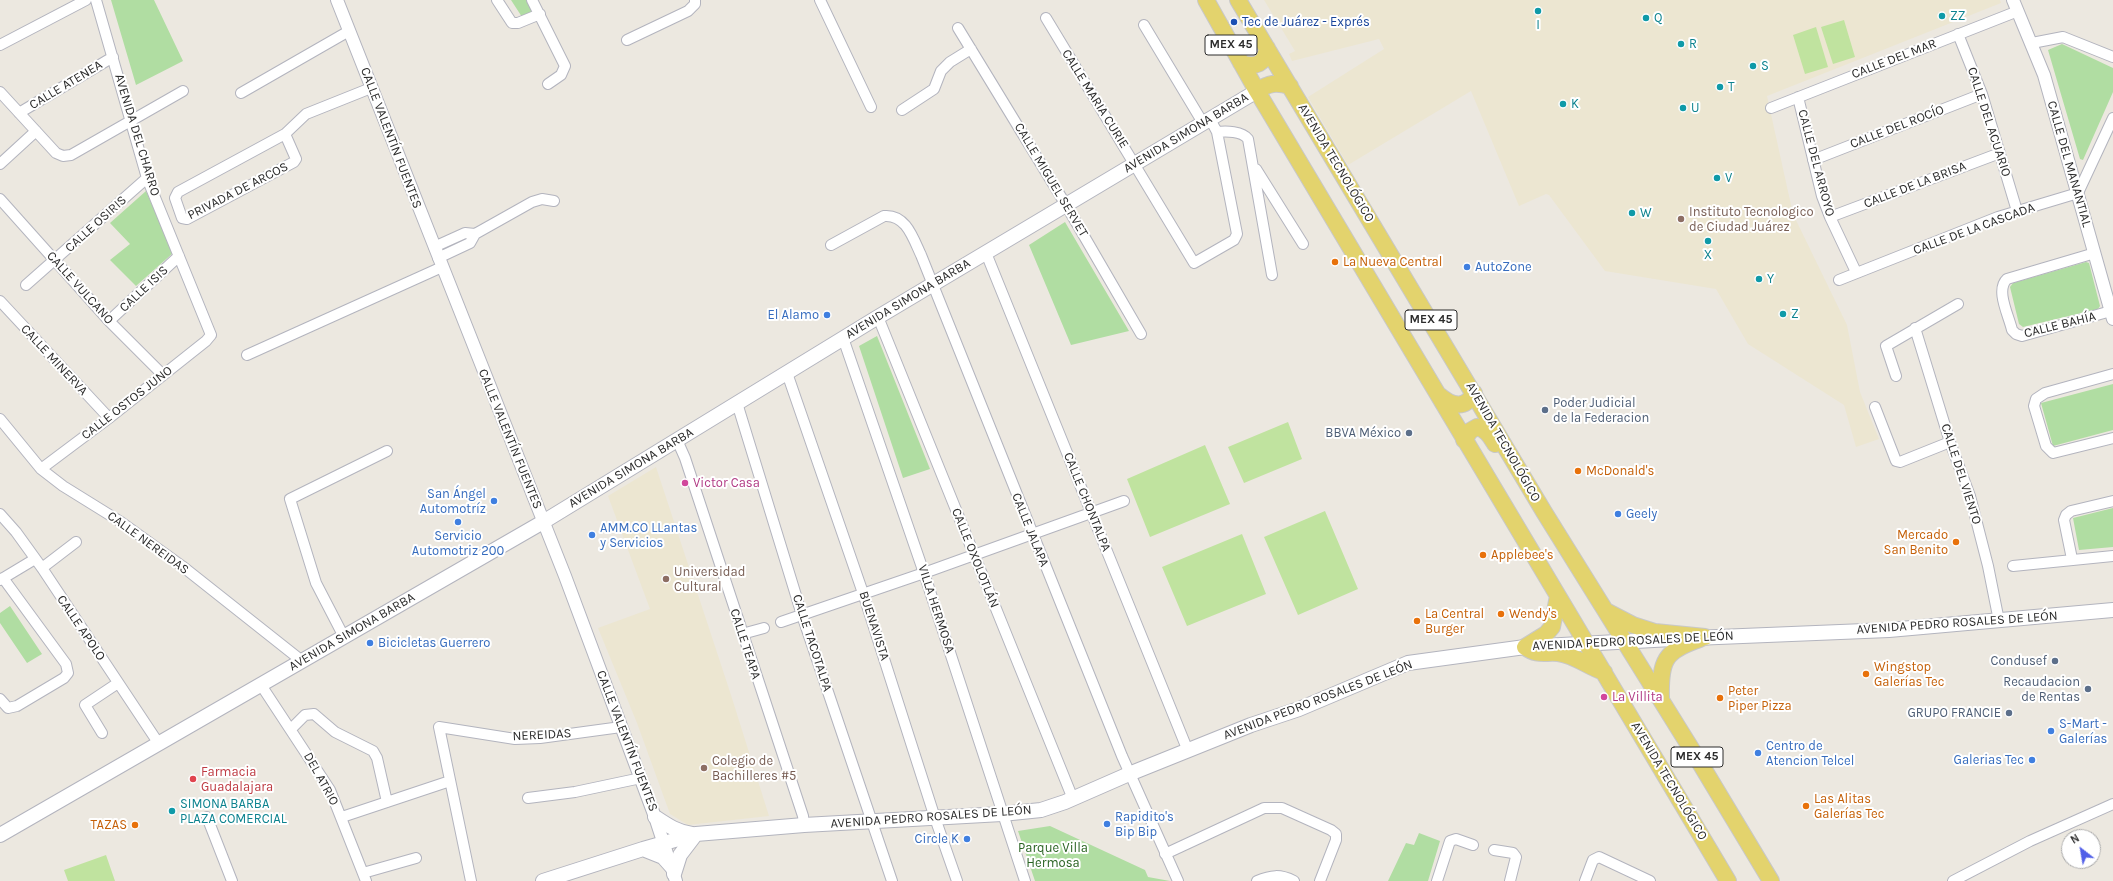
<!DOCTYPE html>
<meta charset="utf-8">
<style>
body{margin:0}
#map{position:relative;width:2113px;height:881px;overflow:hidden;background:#ece8e0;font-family:Karla,sans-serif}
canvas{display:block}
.north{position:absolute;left:2061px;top:829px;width:40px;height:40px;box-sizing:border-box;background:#fff;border:1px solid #ababab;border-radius:50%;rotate:329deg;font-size:11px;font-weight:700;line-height:16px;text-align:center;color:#2c2c2c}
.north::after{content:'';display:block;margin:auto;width:14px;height:18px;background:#505ee8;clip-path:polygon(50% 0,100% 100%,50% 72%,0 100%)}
</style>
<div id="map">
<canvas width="2113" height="881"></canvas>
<div class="north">N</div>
</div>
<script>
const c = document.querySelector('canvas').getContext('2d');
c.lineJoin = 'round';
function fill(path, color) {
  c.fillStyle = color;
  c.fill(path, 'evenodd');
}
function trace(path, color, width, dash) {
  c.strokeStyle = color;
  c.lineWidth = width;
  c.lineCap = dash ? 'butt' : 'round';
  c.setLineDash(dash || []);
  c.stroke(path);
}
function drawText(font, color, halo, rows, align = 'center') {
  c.font = font + ' Karla,sans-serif';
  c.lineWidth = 4;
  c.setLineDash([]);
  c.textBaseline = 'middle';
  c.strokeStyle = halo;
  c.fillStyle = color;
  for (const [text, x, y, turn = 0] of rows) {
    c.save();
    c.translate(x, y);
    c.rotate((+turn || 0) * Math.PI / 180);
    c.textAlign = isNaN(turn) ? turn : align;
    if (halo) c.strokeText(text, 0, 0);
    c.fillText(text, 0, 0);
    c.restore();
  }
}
const education = new Path2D(`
 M 1264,0 L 2000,0 L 2001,3 L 1767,96 L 1793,214 L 1847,325 L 1860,392 L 1879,439 L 1856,447 L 1844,405 L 1748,344 L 1716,289 L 1605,271 L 1549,195 L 1546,194 L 1519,206 L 1471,91 L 1348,165 L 1308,97 L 1384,49 L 1379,39 L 1292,61 L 1289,54 L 1295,51 Z
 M 656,467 L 731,695 L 769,816 L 688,825 L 670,814 L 637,723 L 598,628 L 650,609 L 608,496 Z`);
const green = new Path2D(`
 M 111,0 L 154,0 L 183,61 L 136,85 Z
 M 511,0 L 529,0 L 536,13 L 522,17 Z
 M 2062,44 L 2113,68 L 2113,92 L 2083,160 L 2080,159 L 2048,50 Z
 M 146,191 L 173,253 L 136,286 L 110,260 L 130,244 L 110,223 Z
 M 1065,222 L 1129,331 L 1071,345 L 1029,245 Z
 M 2086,262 L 2089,263 L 2100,306 L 2098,309 L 2023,327 L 2019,324 L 2010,287 L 2013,283 Z
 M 877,336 L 930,469 L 903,478 L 859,346 Z
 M 2113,384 L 2113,430 L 2053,446 L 2041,403 Z
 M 2113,508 L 2113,547 L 2079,550 L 2073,518 Z
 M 10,606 L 42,654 L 27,663 L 0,623 L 0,613 Z
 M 1050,826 L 1145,870 L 1148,877 L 1170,881 L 1035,881 L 1018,831 Z
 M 1419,833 L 1440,841 L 1428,881 L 1388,881 L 1406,843 L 1414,845 Z`);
const pitch = new Path2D(`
 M 1844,20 L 1855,57 L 1833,64 L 1821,27 Z
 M 1816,27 L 1828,67 L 1805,74 L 1793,35 Z
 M 1288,422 L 1302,459 L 1244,483 L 1228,447 Z
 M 1205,445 L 1230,504 L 1150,537 L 1127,479 Z
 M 1325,511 L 1358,589 L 1298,615 L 1264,537 Z
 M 1242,534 L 1266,594 L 1187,626 L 1162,567 Z
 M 106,855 L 115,881 L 68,881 L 64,870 Z`);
const minor = new Path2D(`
 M 497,0 L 512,23 L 518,23 L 540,14
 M 532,0 L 565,66 L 561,75 L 548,84
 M 820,0 L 871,107
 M 1046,18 L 1194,263 L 1234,240 L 1237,234 L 1217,132 L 1210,119
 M 1144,25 L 1203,123
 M 958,28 L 1066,205 L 1141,334
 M 1958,34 L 1982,94 L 2017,211
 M 627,40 L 688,11 L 695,4 L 695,0
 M 2032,43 L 2063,37 L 2113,57
 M 0,45 L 86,0
 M 0,92 L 56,153 L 63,156 L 71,155 L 183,91
 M 241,93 L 349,31
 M 1798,97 L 1822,196 L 1830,217 L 1856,272
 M 1771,108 L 2018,11
 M 902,110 L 934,89 L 941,71 L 950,62 L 971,49
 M 19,113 L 113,57
 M 1217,132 C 1226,131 1242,131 1248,139 L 1272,275
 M 285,134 L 296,159 L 294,162 L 187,219 L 182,218 L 175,198 L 178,192 L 285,134 L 306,114 L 371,88
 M 1813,160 L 1982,94
 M 0,164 L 36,131
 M 1256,169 L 1303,244
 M 0,199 L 109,321 L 163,375
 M 1830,217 L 2000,153
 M 831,245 L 884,216 C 906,214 913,238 921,255 L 1122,756 L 1178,881
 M 434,247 L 465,233 L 475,234
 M 986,253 L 1188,751
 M 2095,253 L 2007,279 C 1995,290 2009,316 2012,330 L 2016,334 L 2022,336 L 2111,311
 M 438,258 L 470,243 L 475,234 L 532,202 L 542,199 L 554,201
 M 1839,280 L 1998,217 L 2078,193 L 2113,118
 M 26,285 L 147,178
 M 0,301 L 109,418
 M 878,317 L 1073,799
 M 109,321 L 179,256
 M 1915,328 L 1950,442 L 1970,496 L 1988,566 L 1999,621
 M 843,338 L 924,573 L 1025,881
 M 247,355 L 442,267
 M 787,373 L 863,593 L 935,818 L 957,881
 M 2113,374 L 2045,393 L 2036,399 L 2034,406 L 2046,446 L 2053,453 L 2113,438
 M 1896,376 L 1886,346 L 1958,304
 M 737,403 L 802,615 L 892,881
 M 1875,407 L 1896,461 L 1900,462 L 1950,442
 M 0,419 L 41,469 L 63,486 L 121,522 L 182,566 L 302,661
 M 677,440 L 685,458 L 803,816 L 804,825
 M 41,469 L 109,418 L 206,341 L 211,335 L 147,178 L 96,0
 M 0,514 L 16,532 L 42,568 L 159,744
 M 2072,559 L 2064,520 L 2066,515 L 2071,511 L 2113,501
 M 2013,566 L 2113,556
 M 42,568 L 76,542
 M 0,580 L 35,559
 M 781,622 L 924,573 L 1124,501
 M 742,634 L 764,628
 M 344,637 L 316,583 L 290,499 L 387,451
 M 261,685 L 330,790 L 366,881
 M 0,699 L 8,708 L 17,706 L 64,678 L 68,673 L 66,664 L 3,578
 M 291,729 L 305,715 L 314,714 L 335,732 L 373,751 L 377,758 L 387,802
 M 102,733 L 85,705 L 118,683
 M 528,798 L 575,792 L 641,778
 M 207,817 L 232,881
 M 342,817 L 450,781
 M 1494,850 L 1513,853 L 1516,857 L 1510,881
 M 1165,854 L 1264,808 L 1282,808 L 1331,830 L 1336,834 L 1336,840 L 1320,881
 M 363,873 L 416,858
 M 471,881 L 439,727 L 515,739 L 540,738 L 621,727
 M 1257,881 C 1271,875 1280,874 1294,881
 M 1437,881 L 1450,841 L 1456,839 L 1473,845
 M 1585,881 L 1593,860 L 1599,857 L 1650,881
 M 1953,881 L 2030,841 L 2113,804`);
const tertiary = new Path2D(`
 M 337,0 L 565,576 L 655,817 L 676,881
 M 2013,0 L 2044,75 L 2113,319`);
const secondary = new Path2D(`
 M 1694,638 L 1889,630 L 2113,610
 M 655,817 C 667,825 677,832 692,834
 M 0,835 L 543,522 L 878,317 L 1257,91
 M 643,849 L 663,857 L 671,866
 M 674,874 L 680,855 L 696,834
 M 543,881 L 643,849 L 696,834 L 804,825 L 1002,814 L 1041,810 L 1065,802 L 1129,774 L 1251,725 L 1299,709 L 1408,663 L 1525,647 L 1672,639`);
const primary = new Path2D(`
 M 1206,0 L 1257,91 L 1728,881
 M 1238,0 L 1544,512 L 1697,758 L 1771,881
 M 1241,63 C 1256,68 1265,64 1267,48
 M 1257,91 C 1269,83 1276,82 1290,86
 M 1439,395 C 1452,406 1465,410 1474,393
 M 1464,440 L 1470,431 L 1477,427 C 1487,430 1490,436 1495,444
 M 1558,596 L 1552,627 L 1546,634 L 1525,647 C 1538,656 1543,652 1558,653 C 1575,655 1588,667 1604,672
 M 1606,611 L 1633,625 L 1655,632 L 1705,637
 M 1661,698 C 1660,661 1664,651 1700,639`);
const markers = [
 [1538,11,4,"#0f9aa8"],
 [1942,16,4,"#0f9aa8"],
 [1646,18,4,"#0f9aa8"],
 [1234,22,4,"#1a4fb4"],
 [1681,44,4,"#0f9aa8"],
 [1753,66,4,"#0f9aa8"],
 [1720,87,4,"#0f9aa8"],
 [1563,104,4,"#0f9aa8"],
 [1683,108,4,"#0f9aa8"],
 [1717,178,4,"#0f9aa8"],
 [1632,213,4,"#0f9aa8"],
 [1681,219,4,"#8d6e63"],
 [1708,241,4,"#0f9aa8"],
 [1335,262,4,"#e8710a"],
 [1467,267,4,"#3f7fe0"],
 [1759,279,4,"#0f9aa8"],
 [1783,314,4,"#0f9aa8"],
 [827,315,4,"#3f7fe0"],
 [1545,410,4,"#5c6f8a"],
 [1409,433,4,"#5c6f8a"],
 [1578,471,4,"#e8710a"],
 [685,483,4,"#d1479c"],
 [494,501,4,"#3f7fe0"],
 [1618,514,4,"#3f7fe0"],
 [458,522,4,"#3f7fe0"],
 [592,535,4,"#3f7fe0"],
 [1956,542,4,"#e8710a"],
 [1483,555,4,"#e8710a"],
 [666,579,4,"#8d6e63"],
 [1501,614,4,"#e8710a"],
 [1417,621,4,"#e8710a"],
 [370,643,4,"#3f7fe0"],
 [2055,661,4,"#5c6f8a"],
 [1866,674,4,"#e8710a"],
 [2088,689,4,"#5c6f8a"],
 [1604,697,4,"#d1479c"],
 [1720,698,4,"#e8710a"],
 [2009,713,4,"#5c6f8a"],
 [2051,731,4,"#3f7fe0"],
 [1758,753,4,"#3f7fe0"],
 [2032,760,4,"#3f7fe0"],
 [704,768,4,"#8d6e63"],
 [193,779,4,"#e0444e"],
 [1806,806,4,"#e8710a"],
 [172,811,4,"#0f9aa8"],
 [1107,824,4,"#3f7fe0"],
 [135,825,4,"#e8710a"],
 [967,839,4,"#3f7fe0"]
];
const shields = [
 [1231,45,52],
 [1431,320,52],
 [1697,757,52]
];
const shieldNames = [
 ["MEX 45",1231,45],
 ["MEX 45",1431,320],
 ["MEX 45",1697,757]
];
const cultureNames = [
 ["ZZ",1950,16],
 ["Q",1654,18],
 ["I",1538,25,"center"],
 ["R",1689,44],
 ["S",1761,66],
 ["T",1728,87],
 ["K",1571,104],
 ["U",1691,108],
 ["V",1725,178],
 ["W",1640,213],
 ["X",1708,255,"center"],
 ["Y",1767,279],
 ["Z",1791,314],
 ["SIMONA BARBA",180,804],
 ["PLAZA COMERCIAL",180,819]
];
const transitNames = [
 ["Tec de Juárez - Exprés",1242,22]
];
const streetNames = [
 ["CALLE DEL MAR",1894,59,-21],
 ["CALLE ATENEA",66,85,-31],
 ["CALLE MARIA CURIE",1095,99,58],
 ["CALLE DEL ACUARIO",1989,122,72],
 ["CALLE DEL ROCÍO",1897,127,-21],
 ["AVENIDA SIMONA BARBA",1186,133,-31],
 ["AVENIDA DEL CHARRO",137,135,73],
 ["CALLE VALENTÍN FUENTES",391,138,69],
 ["AVENIDA TECNOLÓGICO",1336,163,59],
 ["CALLE DEL ARROYO",1816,163,75],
 ["CALLE DEL MANANTIAL",2069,164,74],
 ["CALLE MIGUEL SERVET",1051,180,59],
 ["CALLE DE LA BRISA",1915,185,-21],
 ["PRIVADA DE ARCOS",238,191,-27],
 ["CALLE OSIRIS",96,224,-42],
 ["CALLE DE LA CASCADA",1974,229,-20],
 ["CALLE VULCANO",80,288,48],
 ["CALLE ISIS",144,289,-43],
 ["AVENIDA SIMONA BARBA",908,299,-31],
 ["CALLE BAHÍA",2060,325,-14],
 ["CALLE MINERVA",54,360,47],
 ["CALLE OSTOS JUNO",127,403,-38],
 ["CALLE VALENTÍN FUENTES",510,439,68],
 ["AVENIDA TECNOLÓGICO",1503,442,60],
 ["AVENIDA SIMONA BARBA",631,468,-31],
 ["CALLE DEL VIENTO",1961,474,72],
 ["CALLE CHONTALPA",1087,502,68],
 ["CALLE JALAPA",1030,530,68],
 ["CALLE NEREIDAS",148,543,36],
 ["CALLE OXOLOTLÁN",975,558,68],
 ["VILLA HERMOSA",936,609,72],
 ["AVENIDA PEDRO ROSALES DE LEÓN",1957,623,-4],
 ["BUENAVISTA",874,626,72],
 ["CALLE APOLO",81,628,56],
 ["AVENIDA SIMONA BARBA",352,632,-30],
 ["AVENIDA PEDRO ROSALES DE LEÓN",1633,641,-3],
 ["CALLE TACOTALPA",812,643,72],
 ["CALLE TEAPA",745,644,72],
 ["AVENIDA PEDRO ROSALES DE LEÓN",1318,700,-21],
 ["NEREIDAS",542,735,-3],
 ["CALLE VALENTÍN FUENTES",627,741,69],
 ["DEL ATRIO",321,779,61],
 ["AVENIDA TECNOLÓGICO",1669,781,59],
 ["AVENIDA PEDRO ROSALES DE LEÓN",931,817,-4]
];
const educationNames = [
 ["Instituto Tecnologico",1689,212],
 ["de Ciudad Juárez",1689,227],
 ["Universidad",674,572],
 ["Cultural",674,587],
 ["Colegio de",712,761],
 ["Bachilleres #5",712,776]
];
const foodNames = [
 ["La Nueva Central",1343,262],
 ["McDonald's",1586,471],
 ["Mercado",1948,535,"right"],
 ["San Benito",1948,550,"right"],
 ["Applebee's",1491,555],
 ["La Central",1425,614],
 ["Burger",1425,629],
 ["Wendy's",1509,614],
 ["Wingstop",1874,667],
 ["Galerías Tec",1874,682],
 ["Peter",1728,691],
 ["Piper Pizza",1728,706],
 ["Las Alitas",1814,799],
 ["Galerías Tec",1814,814],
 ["TAZAS",127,825,"right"]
];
const shopNames = [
 ["AutoZone",1475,267],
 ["El Alamo",819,315,"right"],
 ["San Ángel",486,494,"right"],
 ["Automotríz",486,509,"right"],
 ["Geely",1626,514],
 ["AMM.CO LLantas",600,528],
 ["y Servicios",600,543],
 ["Servicio",458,536,"center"],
 ["Automotriz 200",458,551,"center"],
 ["Bicicletas Guerrero",378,643],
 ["S-Mart -",2059,724],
 ["Galerías",2059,739],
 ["Centro de",1766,746],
 ["Atencion Telcel",1766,761],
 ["Galerias Tec",2024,760,"right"],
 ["Rapidito's",1115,817],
 ["Bip Bip",1115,832],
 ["Circle K",959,839,"right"]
];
const serviceNames = [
 ["Poder Judicial",1553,403,"left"],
 ["de la Federacion",1553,418,"left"],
 ["BBVA México",1401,433],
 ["Condusef",2047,661],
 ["Recaudacion",2080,682],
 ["de Rentas",2080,697],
 ["GRUPO FRANCIE",2001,713]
];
const hotelNames = [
 ["Victor Casa",693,483],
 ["La Villita",1612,697]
];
const healthNames = [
 ["Farmacia",201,772],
 ["Guadalajara",201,787]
];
const parkNames = [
 ["Parque Villa",1053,848],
 ["Hermosa",1053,863]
];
fill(education, '#ece6d1');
fill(green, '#b0dda2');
fill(pitch, '#c0e39f');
trace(minor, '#b3b4be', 12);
trace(tertiary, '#b3b4be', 14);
trace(secondary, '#b3b4be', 16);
trace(primary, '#c8c8c8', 18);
trace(minor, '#fff', 10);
trace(tertiary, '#fff', 12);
trace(secondary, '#fff', 14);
trace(primary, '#e3d36d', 16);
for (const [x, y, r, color] of markers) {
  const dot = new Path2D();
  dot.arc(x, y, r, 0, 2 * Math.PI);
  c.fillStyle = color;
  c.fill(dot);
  trace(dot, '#fff', 1.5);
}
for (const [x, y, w] of shields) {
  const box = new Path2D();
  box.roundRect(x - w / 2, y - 10, w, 20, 3);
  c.fillStyle = '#fff';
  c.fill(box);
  trace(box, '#2c2c2c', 1);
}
drawText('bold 12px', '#2c2c2c', null, shieldNames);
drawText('13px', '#0d838f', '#fff', cultureNames, 'left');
drawText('13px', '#164399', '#fff', transitNames, 'left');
drawText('13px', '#2c2c2c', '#fff', streetNames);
drawText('13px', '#785e54', '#fff', educationNames, 'left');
drawText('13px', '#c56008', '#fff', foodNames, 'left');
drawText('13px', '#366cbe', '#fff', shopNames, 'left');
drawText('13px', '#4e5e75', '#fff', serviceNames, 'right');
drawText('13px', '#b23c85', '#fff', hotelNames, 'left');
drawText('13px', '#be3a42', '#fff', healthNames, 'left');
drawText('13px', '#296322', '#fff', parkNames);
</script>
